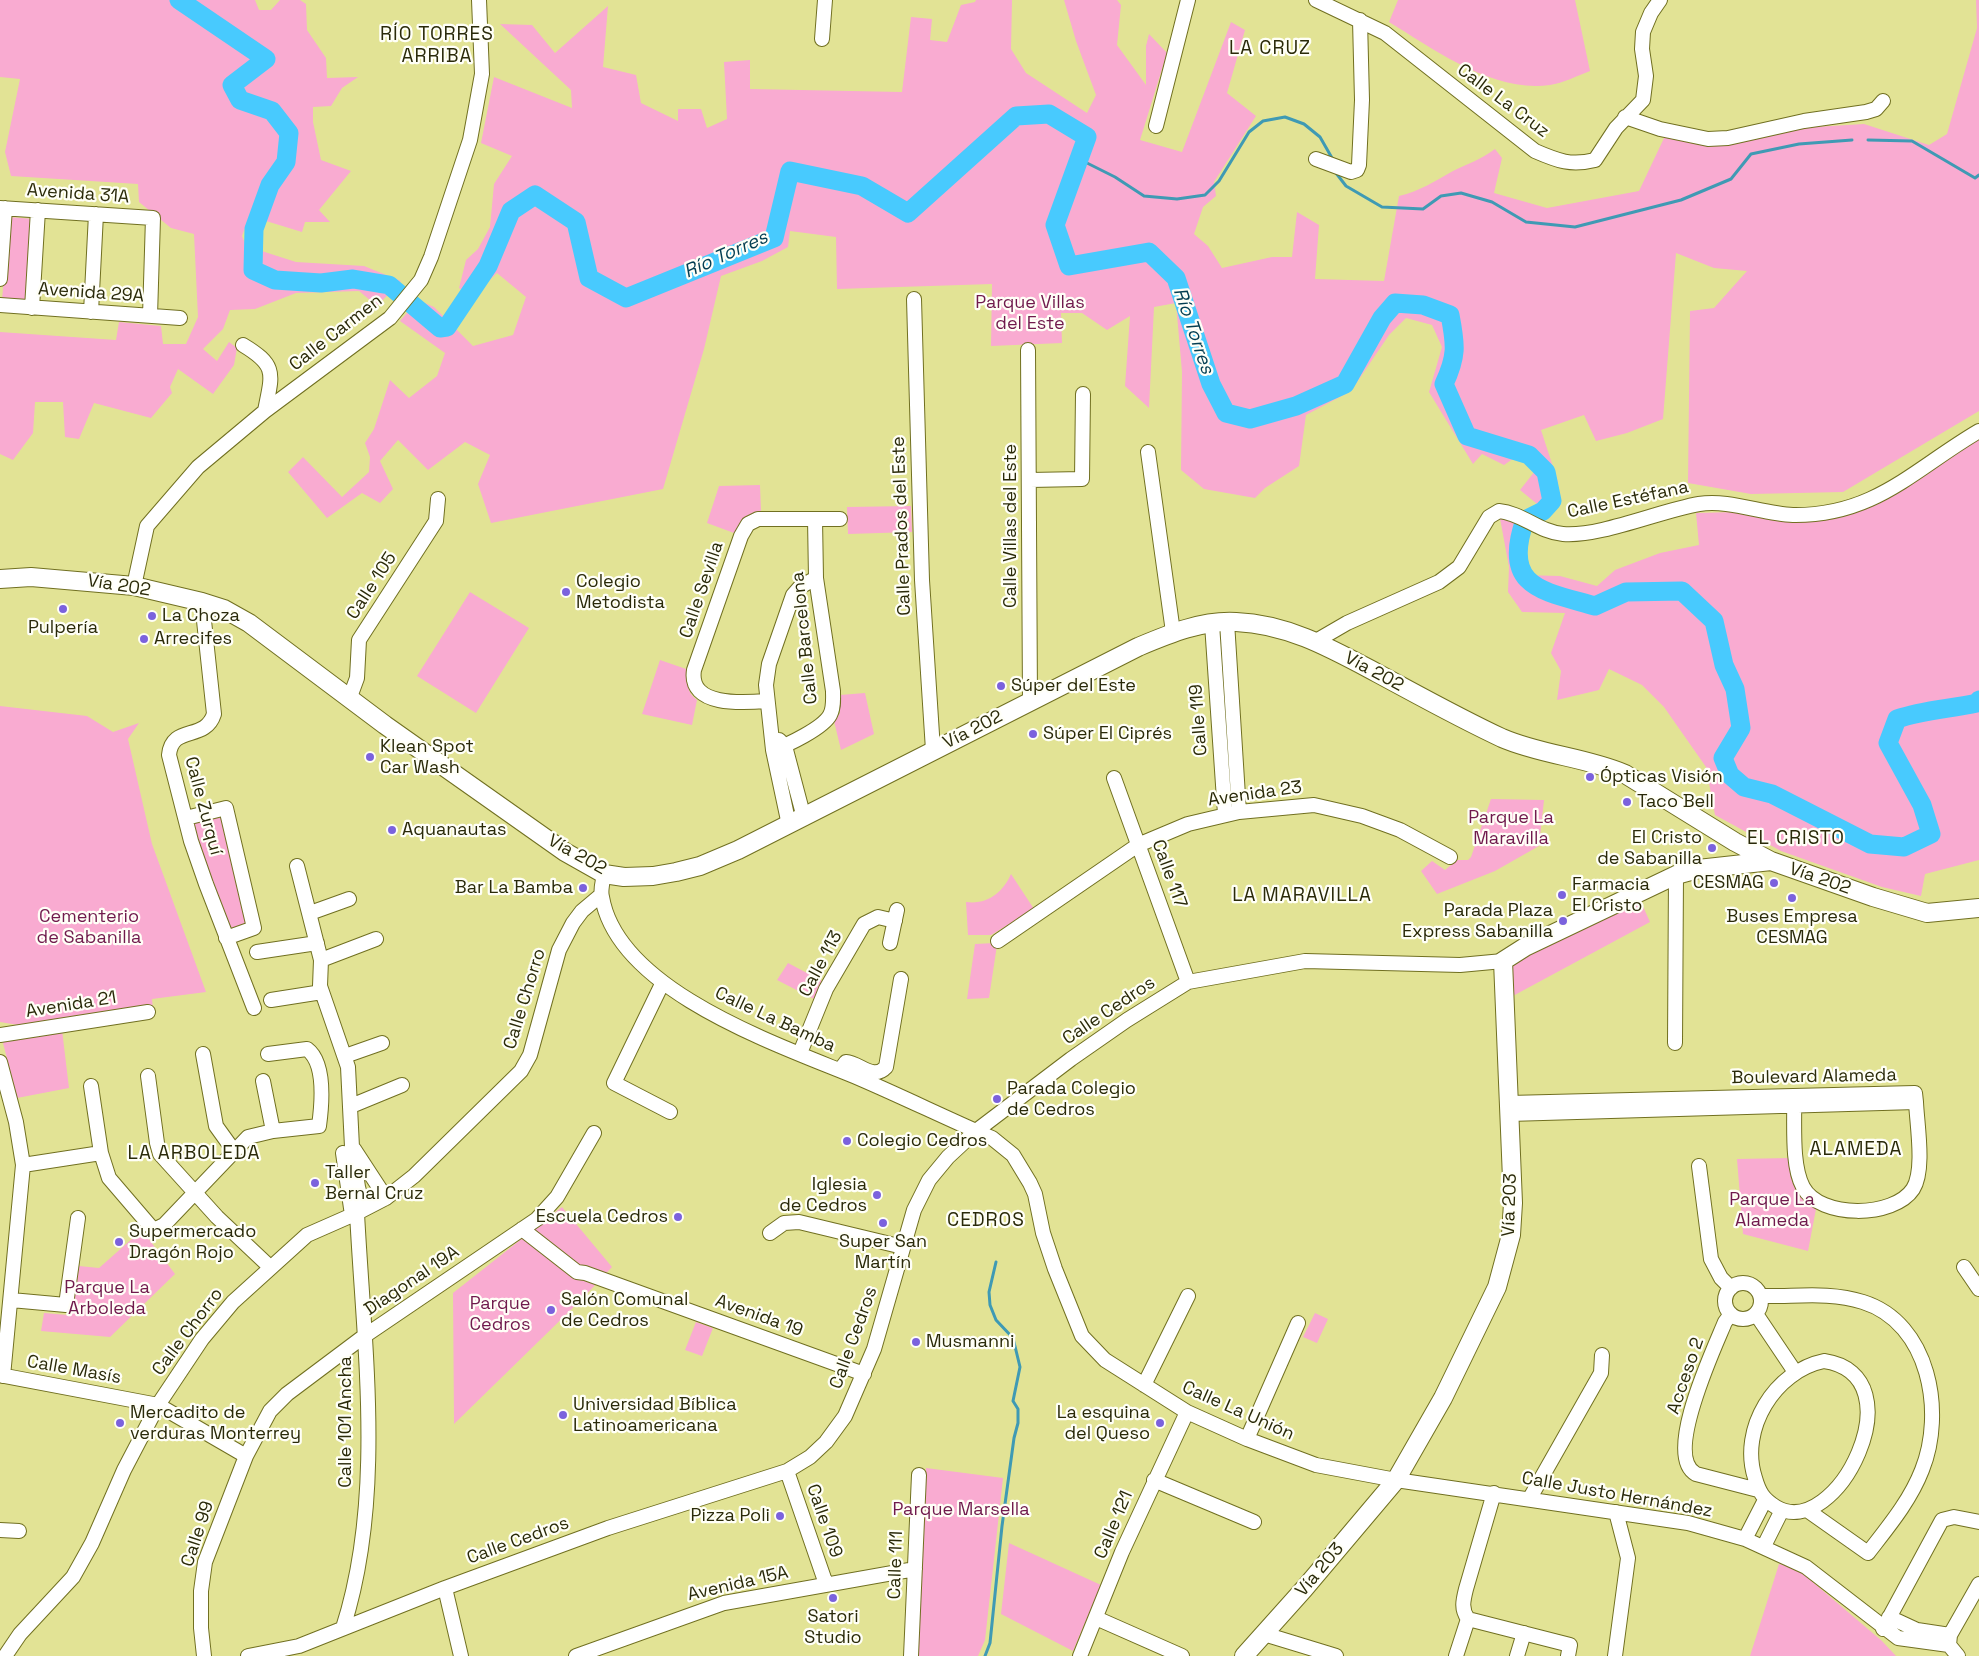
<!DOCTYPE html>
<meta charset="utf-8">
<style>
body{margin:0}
canvas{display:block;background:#e2e395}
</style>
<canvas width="1979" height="1656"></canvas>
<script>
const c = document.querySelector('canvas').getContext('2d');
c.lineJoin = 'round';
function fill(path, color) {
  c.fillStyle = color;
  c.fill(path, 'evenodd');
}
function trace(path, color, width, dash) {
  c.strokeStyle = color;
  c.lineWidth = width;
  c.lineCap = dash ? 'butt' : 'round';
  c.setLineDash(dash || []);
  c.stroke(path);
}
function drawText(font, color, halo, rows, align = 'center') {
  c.font = font + ' "Space Grotesk",sans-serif';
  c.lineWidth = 4.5;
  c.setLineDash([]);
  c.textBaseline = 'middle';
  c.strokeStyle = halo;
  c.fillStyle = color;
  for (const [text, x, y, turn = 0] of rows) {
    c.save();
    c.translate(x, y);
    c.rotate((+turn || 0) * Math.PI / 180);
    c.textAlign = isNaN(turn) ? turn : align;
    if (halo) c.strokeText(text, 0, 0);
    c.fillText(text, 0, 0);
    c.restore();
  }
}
const green = new Path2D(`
 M 0,0 L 255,0 L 259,10 L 271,10 L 280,0 L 300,0 L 306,4 L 307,30 L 326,58 L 327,78 L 358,77 L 342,88 L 331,106 L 313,107 L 313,122 L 321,160 L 351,171 L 319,210 L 330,222 L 305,222 L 302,232 L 266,221 L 247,222 L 242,236 L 246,246 L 296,262 L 364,266 L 401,281 L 377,306 L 359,291 L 296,293 L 255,309 L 230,310 L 223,329 L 203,349 L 217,361 L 229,342 L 237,348 L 234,365 L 213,394 L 178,369 L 170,387 L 172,393 L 151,418 L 94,403 L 79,439 L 65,437 L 63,402 L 35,402 L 33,433 L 13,460 L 0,454 L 0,332 L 116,340 L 119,322 L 161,326 L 163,344 L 186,344 L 198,317 L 194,234 L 171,228 L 139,202 L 138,184 L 11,176 L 5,152 L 20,79 L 0,77 Z
 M 976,0 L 1012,0 L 1011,49 L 1026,73 L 1087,113 L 1096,95 L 1076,41 L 1064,0 L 1117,0 L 1121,5 L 1117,45 L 1146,85 L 1146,46 L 1149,34 L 1167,53 L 1140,140 L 1182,152 L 1231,22 L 1245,30 L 1227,93 L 1256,116 L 1214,182 L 1216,196 L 1203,207 L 1194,234 L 1208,246 L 1222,268 L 1272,257 L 1292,257 L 1297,212 L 1319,225 L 1315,279 L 1384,281 L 1399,196 C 1420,191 1435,181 1453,171 C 1469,163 1480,160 1495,149 L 1502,158 L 1494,193 L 1547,208 L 1639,191 L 1665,136 L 1864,124 L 1929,145 L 1947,134 L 1977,28 L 1976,0 L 1979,0 L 1979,411 L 1843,492 L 1751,494 L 1688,483 L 1690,311 L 1714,308 L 1747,271 L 1714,268 L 1676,253 L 1663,419 L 1627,433 L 1596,441 L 1584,415 L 1541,430 L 1558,482 L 1542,508 L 1520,490 L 1535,471 L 1517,456 L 1504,465 L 1482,454 L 1473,464 L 1429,392 L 1442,347 L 1432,325 L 1406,318 L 1389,335 L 1351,391 L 1306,415 L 1299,466 L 1265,488 L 1255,498 L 1204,489 L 1181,470 L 1182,372 L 1176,303 L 1154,307 L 1149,408 L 1125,386 L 1130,316 L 1107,330 L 1082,313 L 1061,313 L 1062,343 L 991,346 L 992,284 L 837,289 L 836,237 L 790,231 L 788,247 L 762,261 L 721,276 L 704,349 L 663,489 L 491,523 L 478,484 L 490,455 L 465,442 L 428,470 L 398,440 L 380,461 L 393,489 L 380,503 L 362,493 L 327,518 L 288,472 L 303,457 L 342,497 L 369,472 L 370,457 L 365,443 L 374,429 L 390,380 L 409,398 L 437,376 L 445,353 L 400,321 L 418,300 L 434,307 L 473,346 L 513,335 L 526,297 L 497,273 L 472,297 L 459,288 L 466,260 L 478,249 L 490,227 L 494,184 L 512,156 L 481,143 L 494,77 L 572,108 L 571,90 L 500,24 L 532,25 L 555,53 L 608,6 L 603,67 L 636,75 L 641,103 L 678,121 L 678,109 L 701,109 L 707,128 L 727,119 L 724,62 L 750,60 L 750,89 L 902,92 L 911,17 L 932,19 L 930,40 L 947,42 L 961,5 L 975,2 Z
 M 1398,0 L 1575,0 L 1590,71 C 1577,76 1563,83 1550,85 C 1493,93 1435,50 1389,22 Z
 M 9,217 L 34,219 L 27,302 L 2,300 Z
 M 1979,439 L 1979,860 L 1925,874 L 1921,896 L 1882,887 L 1781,851 L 1715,815 L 1706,767 L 1664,707 L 1642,685 L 1609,669 L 1599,690 L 1557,700 L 1561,671 L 1551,653 L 1565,613 L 1522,612 L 1508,592 L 1509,567 L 1499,513 L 1517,516 L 1523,575 L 1560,576 L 1597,586 L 1615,570 L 1660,553 L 1699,545 L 1696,513 L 1737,512 L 1813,522 L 1860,511 Z
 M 760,485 L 761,512 L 740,523 L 734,533 L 707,523 L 719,486 Z
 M 911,506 L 912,532 L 848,534 L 847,507 Z
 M 470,592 L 529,628 L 476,713 L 417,676 Z
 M 660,660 L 689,670 C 687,682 686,692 697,700 L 692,725 L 642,714 Z
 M 865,693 L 874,734 L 841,750 L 834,721 L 840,713 L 840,695 Z
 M 0,706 L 87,716 L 113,732 L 139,723 L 128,739 L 152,844 L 206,992 L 152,999 L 153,1009 L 18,1025 L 0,1022 Z
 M 1491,799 L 1544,800 L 1539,846 L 1495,871 L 1437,894 L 1421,871 L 1432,861 L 1445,870 L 1457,860 L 1468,860 L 1471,857 Z
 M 223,813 L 250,927 L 228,934 L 190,822 Z
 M 1011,874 L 1034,909 L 991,935 L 968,935 L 966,902 C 988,905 1003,892 1011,874 Z
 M 1641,902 L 1650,922 L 1511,997 L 1512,962 L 1515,960 Z
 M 995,943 L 997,945 L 989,998 L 967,999 L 975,944 Z
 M 788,963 L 824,982 L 816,1000 L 777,980 Z
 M 62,1030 L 69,1088 L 17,1098 L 2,1039 Z
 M 1790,1158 C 1791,1186 1794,1192 1816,1209 L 1808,1251 L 1743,1234 L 1737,1159 Z
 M 562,1207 L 612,1267 L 583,1298 L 454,1424 L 453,1293 Z
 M 142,1230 L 175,1274 L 110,1337 L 41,1331 L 44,1313 L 68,1315 L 72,1311 L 79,1266 L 99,1268 Z
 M 1315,1313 L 1328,1319 L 1317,1343 L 1303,1337 Z
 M 696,1322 L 713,1328 L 702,1356 L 685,1350 Z
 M 926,1468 L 1003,1478 L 985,1640 L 978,1656 L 915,1656 Z
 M 1009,1543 L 1101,1585 L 1073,1651 L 1001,1614 Z
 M 1779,1564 L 1795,1567 L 1882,1641 L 1896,1656 L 1750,1656 Z`);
const stream = new Path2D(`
 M 1868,140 L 1912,141 L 1975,178 L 1979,175
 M 1079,159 L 1115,177 L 1144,196 L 1177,199 L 1205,195 L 1219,181 L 1249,132 L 1263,121 L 1285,117 L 1304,124 L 1320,137 L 1332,158
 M 1336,173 L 1346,186 L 1382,207 L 1423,209 L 1441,196 L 1461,193 L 1492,202 L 1526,222 L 1575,227 L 1681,200 L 1731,179 L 1751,154 L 1799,144 L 1852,140
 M 985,1656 L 990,1643 L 1002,1526 L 1014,1438 L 1018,1423 L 1018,1409 L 1013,1401 L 1020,1367 L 1013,1338 L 996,1320 L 990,1305 L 989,1292 L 996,1262`);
const river = new Path2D(`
 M 179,0 L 266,59 L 232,85 L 240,100 L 272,111 L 289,133 L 286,162 L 270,185 L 254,229 L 253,270 L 275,280 L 321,283 L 353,279 L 389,285 L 440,328 L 447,327 L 488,266 L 511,211 L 535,195 L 576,222 L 589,278 L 626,298 L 774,238 L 790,171 L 862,186 L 908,213 L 1016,116 L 1049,114 L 1087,137 L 1055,225 L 1069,266 L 1149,252 L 1176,278 L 1211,384 L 1226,413 L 1250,419 L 1296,406 L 1345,384 L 1382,318 L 1395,303 L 1423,305 L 1450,315 C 1456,346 1457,356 1444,384 L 1467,436 L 1529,455 L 1546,472 L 1552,501 L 1543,511 L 1525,520 C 1501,588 1543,591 1595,606 L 1626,592 L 1682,591 L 1714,621 L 1724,665 L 1735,689 L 1741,728 L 1723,758 L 1730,775 L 1744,787 L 1772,794 L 1870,844 L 1904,847 L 1931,834 L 1922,805 L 1888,743 L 1897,719 C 1923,710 1950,709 1977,703 L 1979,700`);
const minor = new Path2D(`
 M 1316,0 L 1385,33 L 1535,151 C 1558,161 1571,166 1595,160 L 1616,128 L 1643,100 L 1646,76 L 1642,49 L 1643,32 L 1651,13 L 1660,0
 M 822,39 L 825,0
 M 1625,117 L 1660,129 L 1708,139 L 1728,138 L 1804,121 L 1866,112 L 1876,109 L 1883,101
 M 1156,126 L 1188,0
 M 1316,159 L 1351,172 L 1357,170 L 1359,165 L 1362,100 L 1360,20
 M 0,208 L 153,218 L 150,316
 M 0,279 L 5,208
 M 914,299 L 922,580 L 933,750
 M 0,305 L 180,318
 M 32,308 L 38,210
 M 91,312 L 96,214
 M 243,345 C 278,366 272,374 265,411
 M 1028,350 L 1030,701
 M 1148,452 L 1173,632
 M 1030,480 L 1082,479 L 1083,394
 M 134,586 L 147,526 L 198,467 L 265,411 L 390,318 L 421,280 L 431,257 L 470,140 L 482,74 L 479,0
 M 202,602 L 214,714 C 205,742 172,724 169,755 L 191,841 L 206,884 L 254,1008
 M 1227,622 L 1239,812
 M 1212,624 L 1225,814
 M 1316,641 L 1347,623 L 1439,582 L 1459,567 L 1489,517 L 1499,511 C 1522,513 1539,532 1563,534 C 1600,537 1659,511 1699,504 C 1729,499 1763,514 1793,515 C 1875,516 1914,469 1979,431
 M 350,697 L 357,678 L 359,640 L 436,521 L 438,499
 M 767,701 C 743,703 688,707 694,670 L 741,536 L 748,524 L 758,519 L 840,519
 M 779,740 L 785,746 L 804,818
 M 773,750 C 788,745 823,728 830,715 C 834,708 833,699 833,691 L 816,578 L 815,519
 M 1114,778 L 1188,982
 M 186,818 L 226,808 L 254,928 L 226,938
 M 789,825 L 773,750 L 766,685 L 769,664 L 793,595 L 800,587 L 816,578
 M 297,866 L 321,960 L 320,986 L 348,1067 L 352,1147 L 358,1187 L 364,1209
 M 604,874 C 603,881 600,890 602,897 C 618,992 782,1046 861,1079 C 905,1098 948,1119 992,1138 L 1013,1155 L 1030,1183 L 1035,1194 L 1043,1233 L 1055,1269 L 1082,1336 L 1105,1360 L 1187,1412 L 1247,1439 L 1316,1465 L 1396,1480 L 1688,1523 L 1745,1539 L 1806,1567 L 1898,1638 L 1949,1645 L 1958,1656
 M 310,913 L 349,899
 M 998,941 L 1138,845 L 1188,824 L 1239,812 L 1314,805 L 1362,816 L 1400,830 L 1450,857
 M 890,943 L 897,910
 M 257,952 L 317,943
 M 321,960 L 376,939
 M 662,984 L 614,1083 L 670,1112
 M 271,1000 L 322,992
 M 0,1035 L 148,1012
 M 1675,1043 L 1676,875
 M 800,1053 L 826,989 L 864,924 L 878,917 L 895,921
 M 203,1054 L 216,1126 L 234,1151
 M 345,1056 L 382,1043
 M 0,1062 L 16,1122 L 23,1165 L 3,1376
 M 840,1070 L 846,1062 C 860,1063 873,1081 886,1067 L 901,979
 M 148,1076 L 157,1143 L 160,1154 L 217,1217 L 270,1267
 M 263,1081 L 273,1131
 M 91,1086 L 101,1153 L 109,1178 L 151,1227 L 156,1229 L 164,1225 L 248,1137 L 273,1131 L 319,1126 C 322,1104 326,1063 307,1049 L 268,1054
 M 1794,1096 C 1795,1122 1791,1165 1803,1187 C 1820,1219 1894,1218 1913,1189 C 1925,1170 1917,1125 1916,1102
 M 1509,1103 L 1915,1093 L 1916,1102 L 1509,1114
 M 351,1106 L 402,1085
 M 354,1149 L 386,1198
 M 343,1153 L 352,1215
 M 23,1165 L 101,1153
 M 1699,1166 L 1711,1259 L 1721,1278 L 1731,1288
 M 522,1229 L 577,1272 L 585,1273 L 864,1374
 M 770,1233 L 784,1223 L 799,1222 L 903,1247
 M 1964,1267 L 1979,1289
 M1725 1301a18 18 0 1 1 36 0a18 18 0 1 1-36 0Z
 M 1761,1296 C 1795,1297 1829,1291 1863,1302 C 1930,1323 1945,1413 1922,1470 C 1910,1501 1888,1527 1868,1553 L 1807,1510
 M 11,1300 L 66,1305 L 78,1218
 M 1731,1314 L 1725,1322 C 1714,1349 1663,1456 1696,1474 L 1758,1490
 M 1756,1314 L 1795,1372
 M 1824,1361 C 1920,1375 1836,1543 1776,1507 C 1763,1499 1759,1492 1755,1478 C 1739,1429 1775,1371 1824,1361 Z
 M 0,1375 L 158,1405 L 246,1456
 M 1144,1385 L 1188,1296
 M 1247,1439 L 1298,1323
 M 787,1471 L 826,1584
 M 1154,1480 L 1254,1522
 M 1530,1498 L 1601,1373 L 1602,1355
 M 0,1530 L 19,1531
 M 1745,1539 L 1765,1500
 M 1764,1546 L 1782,1510
 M 445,1588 L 461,1656
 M 1889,1617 L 1917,1630 L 1950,1635
 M 1096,1618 L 1182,1656
 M 1468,1619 L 1570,1645 L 1568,1656
 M 343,1628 C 385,1497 364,1349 357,1213
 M 1883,1629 L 1942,1520 L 1954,1517 L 1979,1522
 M 1264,1634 L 1336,1656
 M 1949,1645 L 1950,1635 L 1979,1584
 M 5,1656 L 20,1634 L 73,1577 L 92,1543 L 124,1470 L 158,1405 L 202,1339 L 233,1302 L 307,1235 L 357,1213 L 386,1198 L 414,1176 L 521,1071 L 530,1055 L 559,950 L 573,923 L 582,911 L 601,895
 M 204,1656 L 201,1628 L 201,1591 L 205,1562 L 246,1456 L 270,1411 L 287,1394 L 363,1337 L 537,1219 L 557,1197 L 594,1133
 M 248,1656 L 299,1646 L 445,1588 L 608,1528 L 787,1471 L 810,1457 L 826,1442 L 845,1416 L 874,1349 L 914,1210 L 929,1180 L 948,1157 L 976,1131 L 1071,1059 L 1127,1020 L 1188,982 L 1305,961 L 1460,965 L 1503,961
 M 576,1656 L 724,1603 L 915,1569
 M 911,1656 L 919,1475
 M 1080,1656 L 1122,1552 L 1187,1412
 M 1456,1656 L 1468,1619 C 1461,1609 1463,1601 1466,1589 L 1494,1493
 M 1517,1656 L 1524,1633
 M 1615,1656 L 1628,1558 L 1616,1512`);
const major = new Path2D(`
 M 0,579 L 31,577 L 134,586 L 202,602 L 224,609 L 249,623 L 385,725 L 565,852 L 604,874 L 624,877 L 653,876 L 676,872 L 700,866 L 738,850 L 1138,647 C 1169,634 1202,620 1236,622 C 1288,624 1332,649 1377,673 C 1418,695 1459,718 1502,738 C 1541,755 1585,757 1625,774 L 1735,842 L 1771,861 L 1873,897 L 1927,913 L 1979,908
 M 1244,1656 L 1304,1589 L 1396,1480 L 1443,1398 L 1497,1287 L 1511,1235 L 1513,1203 L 1503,961 L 1525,947 L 1676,875 L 1698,869 L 1771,861`);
const markers = [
 [566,592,5,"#7b62dd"],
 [63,609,5,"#7b62dd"],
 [152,616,5,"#7b62dd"],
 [144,639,5,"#7b62dd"],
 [1001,686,5,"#7b62dd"],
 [1033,734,5,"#7b62dd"],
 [370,757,5,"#7b62dd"],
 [1590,777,5,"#7b62dd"],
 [1627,802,5,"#7b62dd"],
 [392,830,5,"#7b62dd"],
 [1712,848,5,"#7b62dd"],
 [1774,883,5,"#7b62dd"],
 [583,888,5,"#7b62dd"],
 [1562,895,5,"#7b62dd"],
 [1792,898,5,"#7b62dd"],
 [1563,921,5,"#7b62dd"],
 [997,1099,5,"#7b62dd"],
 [847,1141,5,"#7b62dd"],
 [315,1183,5,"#7b62dd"],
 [877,1195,5,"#7b62dd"],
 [678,1217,5,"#7b62dd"],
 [883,1223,5,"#7b62dd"],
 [119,1242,5,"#7b62dd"],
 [551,1310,5,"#7b62dd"],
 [916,1342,5,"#7b62dd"],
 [563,1415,5,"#7b62dd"],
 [120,1423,5,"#7b62dd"],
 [1160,1423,5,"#7b62dd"],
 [780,1516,5,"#7b62dd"],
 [833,1598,5,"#7b62dd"]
];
const streetNames = [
 ["Calle La Cruz",1503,101,37],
 ["Avenida 31A",78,194,4],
 ["Avenida 29A",91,293,4],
 ["Calle Carmen",336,333,-38],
 ["Calle Estéfana",1628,500,-12],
 ["Calle Prados del Este",902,526,-92],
 ["Calle Villas del Este",1011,526,-90],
 ["Vía 202",119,586,9],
 ["Calle 105",372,586,-57],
 ["Calle Sevilla",702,590,-71],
 ["Calle Barcelona",805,638,-96],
 ["Vía 202",1374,672,28],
 ["Calle 119",1199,720,-94],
 ["Vía 202",973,730,-27],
 ["Avenida 23",1255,794,-8],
 ["Calle Zurquí",203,806,75],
 ["Vía 202",577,855,29],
 ["Calle 117",1169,874,70],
 ["Vía 202",1820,879,19],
 ["Calle 113",821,964,-62],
 ["Calle Chorro",525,999,-73],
 ["Avenida 21",71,1005,-9],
 ["Calle Cedros",1109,1011,-34],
 ["Calle La Bamba",775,1020,25],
 ["Boulevard Alameda",1814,1077,-1],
 ["Vía 203",1510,1205,-88],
 ["Diagonal 19A",412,1281,-34],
 ["Avenida 19",759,1316,20],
 ["Calle Chorro",188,1332,-53],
 ["Calle Cedros",854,1338,-70],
 ["Calle Masís",74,1370,10],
 ["Acceso 2",1686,1376,-71],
 ["Calle La Unión",1238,1411,24],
 ["Calle 101 Ancha",346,1422,-90],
 ["Calle Justo Hernández",1617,1495,10],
 ["Calle 109",824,1521,71],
 ["Calle 121",1114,1525,-67],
 ["Calle 99",198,1534,-72],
 ["Calle Cedros",518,1541,-20],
 ["Calle 111",896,1565,-88],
 ["Vía 203",1320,1570,-50],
 ["Avenida 15A",738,1584,-13]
];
const parkNames = [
 ["Parque Villas",1030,303],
 ["del Este",1030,324],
 ["Parque La",1511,818],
 ["Maravilla",1511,839],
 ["Cementerio",89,917],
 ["de Sabanilla",89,938],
 ["Parque La",1772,1200],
 ["Alameda",1772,1221],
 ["Parque La",107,1288],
 ["Arboleda",107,1309],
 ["Parque",500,1304],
 ["Cedros",500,1325],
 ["Parque Marsella",961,1510]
];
const poiNames = [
 ["Colegio",576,582],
 ["Metodista",576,603],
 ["La Choza",162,616],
 ["Pulpería",63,628,"center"],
 ["Arrecifes",154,639],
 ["Súper del Este",1011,686],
 ["Súper El Ciprés",1043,734],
 ["Klean Spot",380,747],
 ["Car Wash",380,768],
 ["Ópticas Visión",1600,777],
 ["Taco Bell",1637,802],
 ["Aquanautas",402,830],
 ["El Cristo",1702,838,"right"],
 ["de Sabanilla",1702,859,"right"],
 ["CESMAG",1764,883,"right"],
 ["Farmacia",1572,885],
 ["El Cristo",1572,906],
 ["Bar La Bamba",573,888,"right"],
 ["Parada Plaza",1553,911,"right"],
 ["Express Sabanilla",1553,932,"right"],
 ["Buses Empresa",1792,917,"center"],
 ["CESMAG",1792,938,"center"],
 ["Parada Colegio",1007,1089],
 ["de Cedros",1007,1110],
 ["Colegio Cedros",857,1141],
 ["Taller",325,1173],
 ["Bernal Cruz",325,1194],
 ["Iglesia",867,1185,"right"],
 ["de Cedros",867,1206,"right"],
 ["Escuela Cedros",668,1217,"right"],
 ["Supermercado",129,1232],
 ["Dragón Rojo",129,1253],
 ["Super San",883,1242,"center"],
 ["Martín",883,1263,"center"],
 ["Salón Comunal",561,1300],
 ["de Cedros",561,1321],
 ["Musmanni",926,1342],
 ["Universidad Bíblica",573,1405],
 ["Latinoamericana",573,1426],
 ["Mercadito de",130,1413],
 ["verduras Monterrey",130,1434],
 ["La esquina",1150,1413,"right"],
 ["del Queso",1150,1434,"right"],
 ["Pizza Poli",770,1516,"right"],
 ["Satori",833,1617,"center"],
 ["Studio",833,1638,"center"]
];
const neighbourhoodNames = [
 ["RÍO TORRES",437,35],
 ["ARRIBA",437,57],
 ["LA CRUZ",1270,49],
 ["EL CRISTO",1796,839],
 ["LA MARAVILLA",1302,896],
 ["ALAMEDA",1856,1150],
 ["LA ARBOLEDA",194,1154],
 ["CEDROS",986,1221]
];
const waterNames = [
 ["Río Torres",726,255,-24],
 ["Río Torres",1193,331,71]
];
fill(green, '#f9abd1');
trace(stream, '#3f9ab4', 3);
trace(river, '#48cafe', 19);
trace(minor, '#717021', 16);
trace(major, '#717021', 20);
trace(minor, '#fff', 14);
trace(major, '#fff', 18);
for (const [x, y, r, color] of markers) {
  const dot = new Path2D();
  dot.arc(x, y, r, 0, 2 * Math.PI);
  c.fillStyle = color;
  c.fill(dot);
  trace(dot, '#fffff7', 2);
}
drawText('18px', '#2a2a09', '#fffff7', streetNames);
drawText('18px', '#701a4d', '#fffff7', parkNames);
drawText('18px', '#2a2a09', '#fffff7', poiNames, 'left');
c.letterSpacing = '1px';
drawText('19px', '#2a2a09', '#fffff7', neighbourhoodNames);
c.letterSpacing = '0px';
drawText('italic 19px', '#033e52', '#fffff7', waterNames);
</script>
